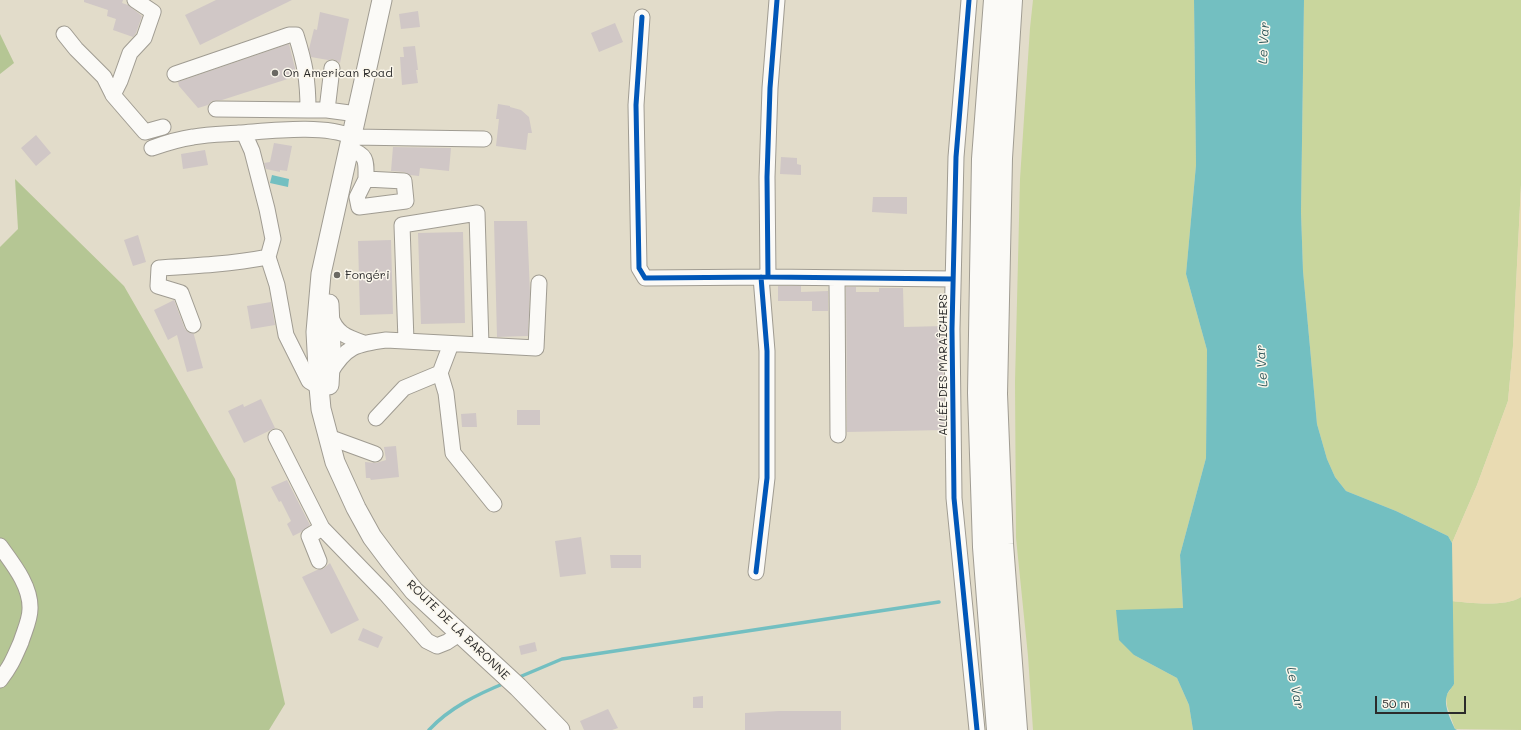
<!DOCTYPE html>
<meta charset="utf-8">
<style>
body{margin:0}
#map{position:relative;width:1521px;height:730px;overflow:hidden;background:#e2dcca;font-family:Mali,sans-serif}
canvas{display:block}
.scale{position:absolute;left:1375px;top:696px;width:91px;height:18px;box-sizing:border-box;border:2px solid #2b2b2b;border-top:0;padding-left:5px;font-size:12px;line-height:14px;white-space:nowrap;color:#2b2b2b;-webkit-text-stroke:3px #fbf7ec;paint-order:stroke}
</style>
<div id="map">
<canvas width="1521" height="730"></canvas>
<div class="scale">50 m</div>
</div>
<script>
const c = document.querySelector('canvas').getContext('2d');
c.lineJoin = 'round';
function fill(path, color) {
  c.fillStyle = color;
  c.fill(path, 'evenodd');
}
function trace(path, color, width, dash) {
  c.strokeStyle = color;
  c.lineWidth = width;
  c.lineCap = dash ? 'butt' : 'round';
  c.setLineDash(dash || []);
  c.stroke(path);
}
function drawText(font, color, halo, rows, align = 'center') {
  c.font = font + ' Mali,sans-serif';
  c.lineWidth = 3;
  c.setLineDash([]);
  c.textBaseline = 'middle';
  c.strokeStyle = halo;
  c.fillStyle = color;
  for (const [text, x, y, turn = 0] of rows) {
    c.save();
    c.translate(x, y);
    c.rotate((+turn || 0) * Math.PI / 180);
    c.textAlign = isNaN(turn) ? turn : align;
    if (halo) c.strokeText(text, 0, 0);
    c.fillText(text, 0, 0);
    c.restore();
  }
}
const green = new Path2D(`
 M 1033,0 L 1194,0 L 1196,165 L 1186,274 L 1207,350 L 1206,458 L 1180,555 L 1183,609 L 1116,611 L 1134,655 L 1177,678 L 1189,705 L 1193,730 L 1033,730 L 1028,656 L 1016,538 L 1015,382 L 1020,179 L 1030,28 Z
 M 1304,0 L 1521,0 L 1521,185 L 1513,346 L 1508,401 L 1477,485 L 1452,543 L 1448,536 L 1396,511 L 1346,491 L 1335,477 L 1327,459 L 1317,424 L 1303,271 L 1301,212 Z
 M 1521,597 L 1521,730 L 1455,729 L 1447,706 L 1446,696 L 1454,684 L 1452,601 C 1471,603 1505,607 1521,597 Z`);
const forest = new Path2D(`
 M 0,34 L 14,63 L 0,74 Z
 M 15,179 L 124,286 L 235,479 L 285,704 L 269,730 L 0,730 L 0,247 L 18,229 Z`);
const sand = new Path2D(`
 M 1521,185 L 1521,597 C 1505,607 1471,603 1452,601 L 1452,543 L 1477,485 L 1508,401 L 1513,346 Z`);
const water = new Path2D(`
 M 1194,0 L 1304,0 L 1301,212 L 1303,271 L 1317,424 L 1327,459 L 1335,477 L 1346,491 L 1396,511 L 1448,536 L 1452,543 L 1454,684 C 1452,688 1448,691 1447,695 C 1443,705 1451,720 1455,729 L 1457,730 L 1193,730 L 1189,705 L 1177,678 L 1134,655 L 1119,640 L 1116,610 L 1183,608 L 1180,555 L 1206,458 L 1207,350 L 1186,274 L 1196,165 Z
 M 272,175 L 289,179 L 288,187 L 270,183 Z`);
const stream = new Path2D(`
 M 517,678 L 562,659 L 939,602
 M 429,730 C 449,708 478,694 505,683`);
const building = new Path2D(`
 M 84,0 L 123,0 L 122,3 L 128,5 L 142,16 L 136,33 L 133,37 L 113,30 L 116,19 L 107,16 L 108,10 L 84,2 Z
 M 216,0 L 292,0 L 200,45 L 185,15 Z
 M 418,11 L 420,27 L 401,29 L 399,14 Z
 M 320,12 L 349,19 L 340,63 L 333,59 L 328,60 L 311,57 L 309,49 L 314,29 L 317,30 Z
 M 615,23 L 623,42 L 599,52 L 591,33 Z
 M 289,44 L 297,76 L 222,100 L 212,101 L 208,105 L 198,108 L 179,86 L 178,82 Z
 M 415,46 L 418,70 L 416,70 L 418,83 L 402,85 L 400,57 L 404,57 L 403,47 Z
 M 498,104 L 510,106 L 510,107 L 521,110 L 529,117 L 532,133 L 528,133 L 526,150 L 496,146 L 499,119 L 496,119 Z
 M 36,135 L 51,153 L 36,166 L 21,148 Z
 M 274,143 L 292,146 L 287,171 L 280,170 L 280,172 L 266,169 L 264,163 L 270,162 Z
 M 393,147 L 451,148 L 449,171 L 420,168 L 419,176 L 410,175 L 404,172 L 391,171 Z
 M 205,150 L 208,165 L 183,169 L 181,154 Z
 M 781,157 L 797,158 L 797,164 L 801,165 L 801,175 L 780,174 Z
 M 873,197 L 907,197 L 907,214 L 872,212 Z
 M 494,221 L 527,221 L 530,293 L 528,336 L 497,337 Z
 M 463,232 L 465,323 L 421,324 L 418,233 Z
 M 138,235 L 146,262 L 133,266 L 124,240 Z
 M 391,240 L 393,314 L 360,315 L 358,241 Z
 M 778,286 L 801,286 L 801,292 L 828,291 L 828,311 L 812,311 L 812,301 L 778,301 Z
 M 846,287 L 856,287 L 856,292 L 879,292 L 879,288 L 903,288 L 904,327 L 943,326 L 944,430 L 847,432 Z
 M 174,300 L 185,329 L 188,332 L 194,334 L 194,335 L 203,368 L 187,372 L 177,335 L 168,340 L 154,310 Z
 M 271,302 L 275,325 L 251,329 L 247,306 Z
 M 261,399 L 275,428 L 244,443 L 228,411 L 243,404 L 244,407 Z
 M 517,410 L 540,410 L 540,425 L 517,425 Z
 M 476,413 L 477,427 L 462,427 L 461,414 Z
 M 396,446 L 399,477 L 371,480 L 370,478 L 366,478 L 365,462 L 376,463 L 386,460 L 384,447 Z
 M 287,480 L 310,525 L 301,532 L 293,536 L 287,524 L 291,521 L 281,501 L 279,502 L 271,487 Z
 M 581,537 L 586,574 L 560,577 L 555,541 Z
 M 610,555 L 641,555 L 641,568 L 611,568 Z
 M 330,563 L 359,620 L 331,634 L 302,577 L 317,570 L 323,569 Z
 M 363,628 L 383,637 L 378,648 L 358,640 Z
 M 535,642 L 537,651 L 521,655 L 519,646 Z
 M 703,696 L 703,708 L 693,708 L 693,697 Z
 M 608,709 L 618,728 L 612,730 L 584,730 L 580,721 Z
 M 779,711 L 841,711 L 841,730 L 745,730 L 745,713 Z`);
const minor = new Path2D(`
 M 135,0 L 153,12 L 144,38 L 130,53 L 120,81 L 113,95 L 145,132 L 163,127
 M 969,0 L 956,157 L 952,329 L 954,498 L 977,730
 M 642,17 L 636,105 L 639,268 L 645,278 L 768,277 L 953,279
 M 64,34 L 76,49 L 104,77 L 113,95
 M 332,68 L 327,110 L 357,114
 M 175,74 L 289,35 L 296,35 C 305,64 308,80 308,110 L 327,110
 M 216,109 L 308,110
 M 244,133 L 252,151 L 267,209 L 273,239 L 268,257 L 277,285 L 286,335 L 309,381 L 319,387
 M 152,148 C 166,143 179,139 193,137 C 208,134 224,134 239,133 C 269,131 325,124 352,137 L 484,139
 M 349,149 C 368,155 366,161 366,179 L 404,181 L 406,201 L 359,207 L 357,197 L 366,179
 M 768,277 L 767,177 L 770,88 L 777,0
 M 837,278 L 838,435
 M 330,315 C 336,333 346,337 364,343
 M 193,325 L 181,293 L 158,286 L 159,268 C 195,266 232,264 268,257
 M 406,341 L 402,225 L 477,213 L 481,345
 M 330,373 C 346,346 356,344 386,340 L 536,348 L 539,283
 M 440,373 L 446,393 L 453,453 L 494,504
 M 376,418 L 404,388 L 440,373 L 451,344
 M 276,437 L 322,528 L 386,594 L 427,641 L 437,646 L 447,642 L 459,634
 M 330,441 L 334,439 L 375,454
 M 0,546 C 13,564 31,586 30,609 C 30,620 24,632 21,642 C 14,658 11,666 0,680
 M 319,561 L 309,536 L 322,528
 M 756,572 L 767,478 L 767,351 L 761,277`);
const major = new Path2D(`
 M 382,0 L 321,274 L 316,332 L 319,387 L 321,409 L 335,462 L 356,508 L 372,537 L 390,561 L 414,591 L 518,687 L 560,730
 M 329,304 L 331,349 L 329,385`);
const highway = new Path2D(`
 M 995,0 L 983,159 L 979,393 L 984,547 L 998,730
 M 1011,0 L 1001,158 L 996,394 L 1002,544 L 1016,730`);
const cycleway = new Path2D(`
 M 969,0 L 956,157 L 952,329 L 954,498 L 977,730
 M 642,17 L 636,105 L 639,268 L 645,278 L 768,277 L 953,279
 M 768,277 L 767,177 L 770,88 L 777,0
 M 756,572 L 767,478 L 767,351 L 761,277`);
const markers = [
 [275,73,4,"#6b6963"],
 [337,275,4,"#6b6963"]
];
const poiNames = [
 ["On American Road",283,73],
 ["Fongéri",345,275]
];
const streetNames = [
 ["ALLÉE DES MARAÎCHERS",943,365,-90],
 ["ROUTE DE LA BARONNE",458,630,44]
];
const waterNames = [
 ["Le Var",1264,43,-87],
 ["Le Var",1262,366,-94],
 ["Le Var",1295,688,78]
];
fill(green, '#c9d69d');
fill(forest, '#b5c694');
fill(sand, '#e9dbb2');
fill(water, '#73bfc1');
trace(stream, '#73bfc1', 3.5);
fill(building, '#d0c7c6');
trace(minor, '#a09c92', 17);
trace(major, '#a09c92', 21);
trace(highway, '#a09c92', 24);
trace(minor, '#fbfaf7', 15);
trace(major, '#fbfaf7', 19);
trace(highway, '#fbfaf7', 22);
trace(cycleway, '#0057b8', 5);
for (const [x, y, r, color] of markers) {
  const dot = new Path2D();
  dot.arc(x, y, r, 0, 2 * Math.PI);
  c.fillStyle = color;
  c.fill(dot);
  trace(dot, '#fbf7ec', 1.5);
}
drawText('12px', '#2b2b2b', '#fbf7ec', poiNames, 'left');
drawText('12px', '#2b2b2b', '#fbf7ec', streetNames);
drawText('italic 13px', '#335b5e', '#fbf7ec', waterNames);
</script>
